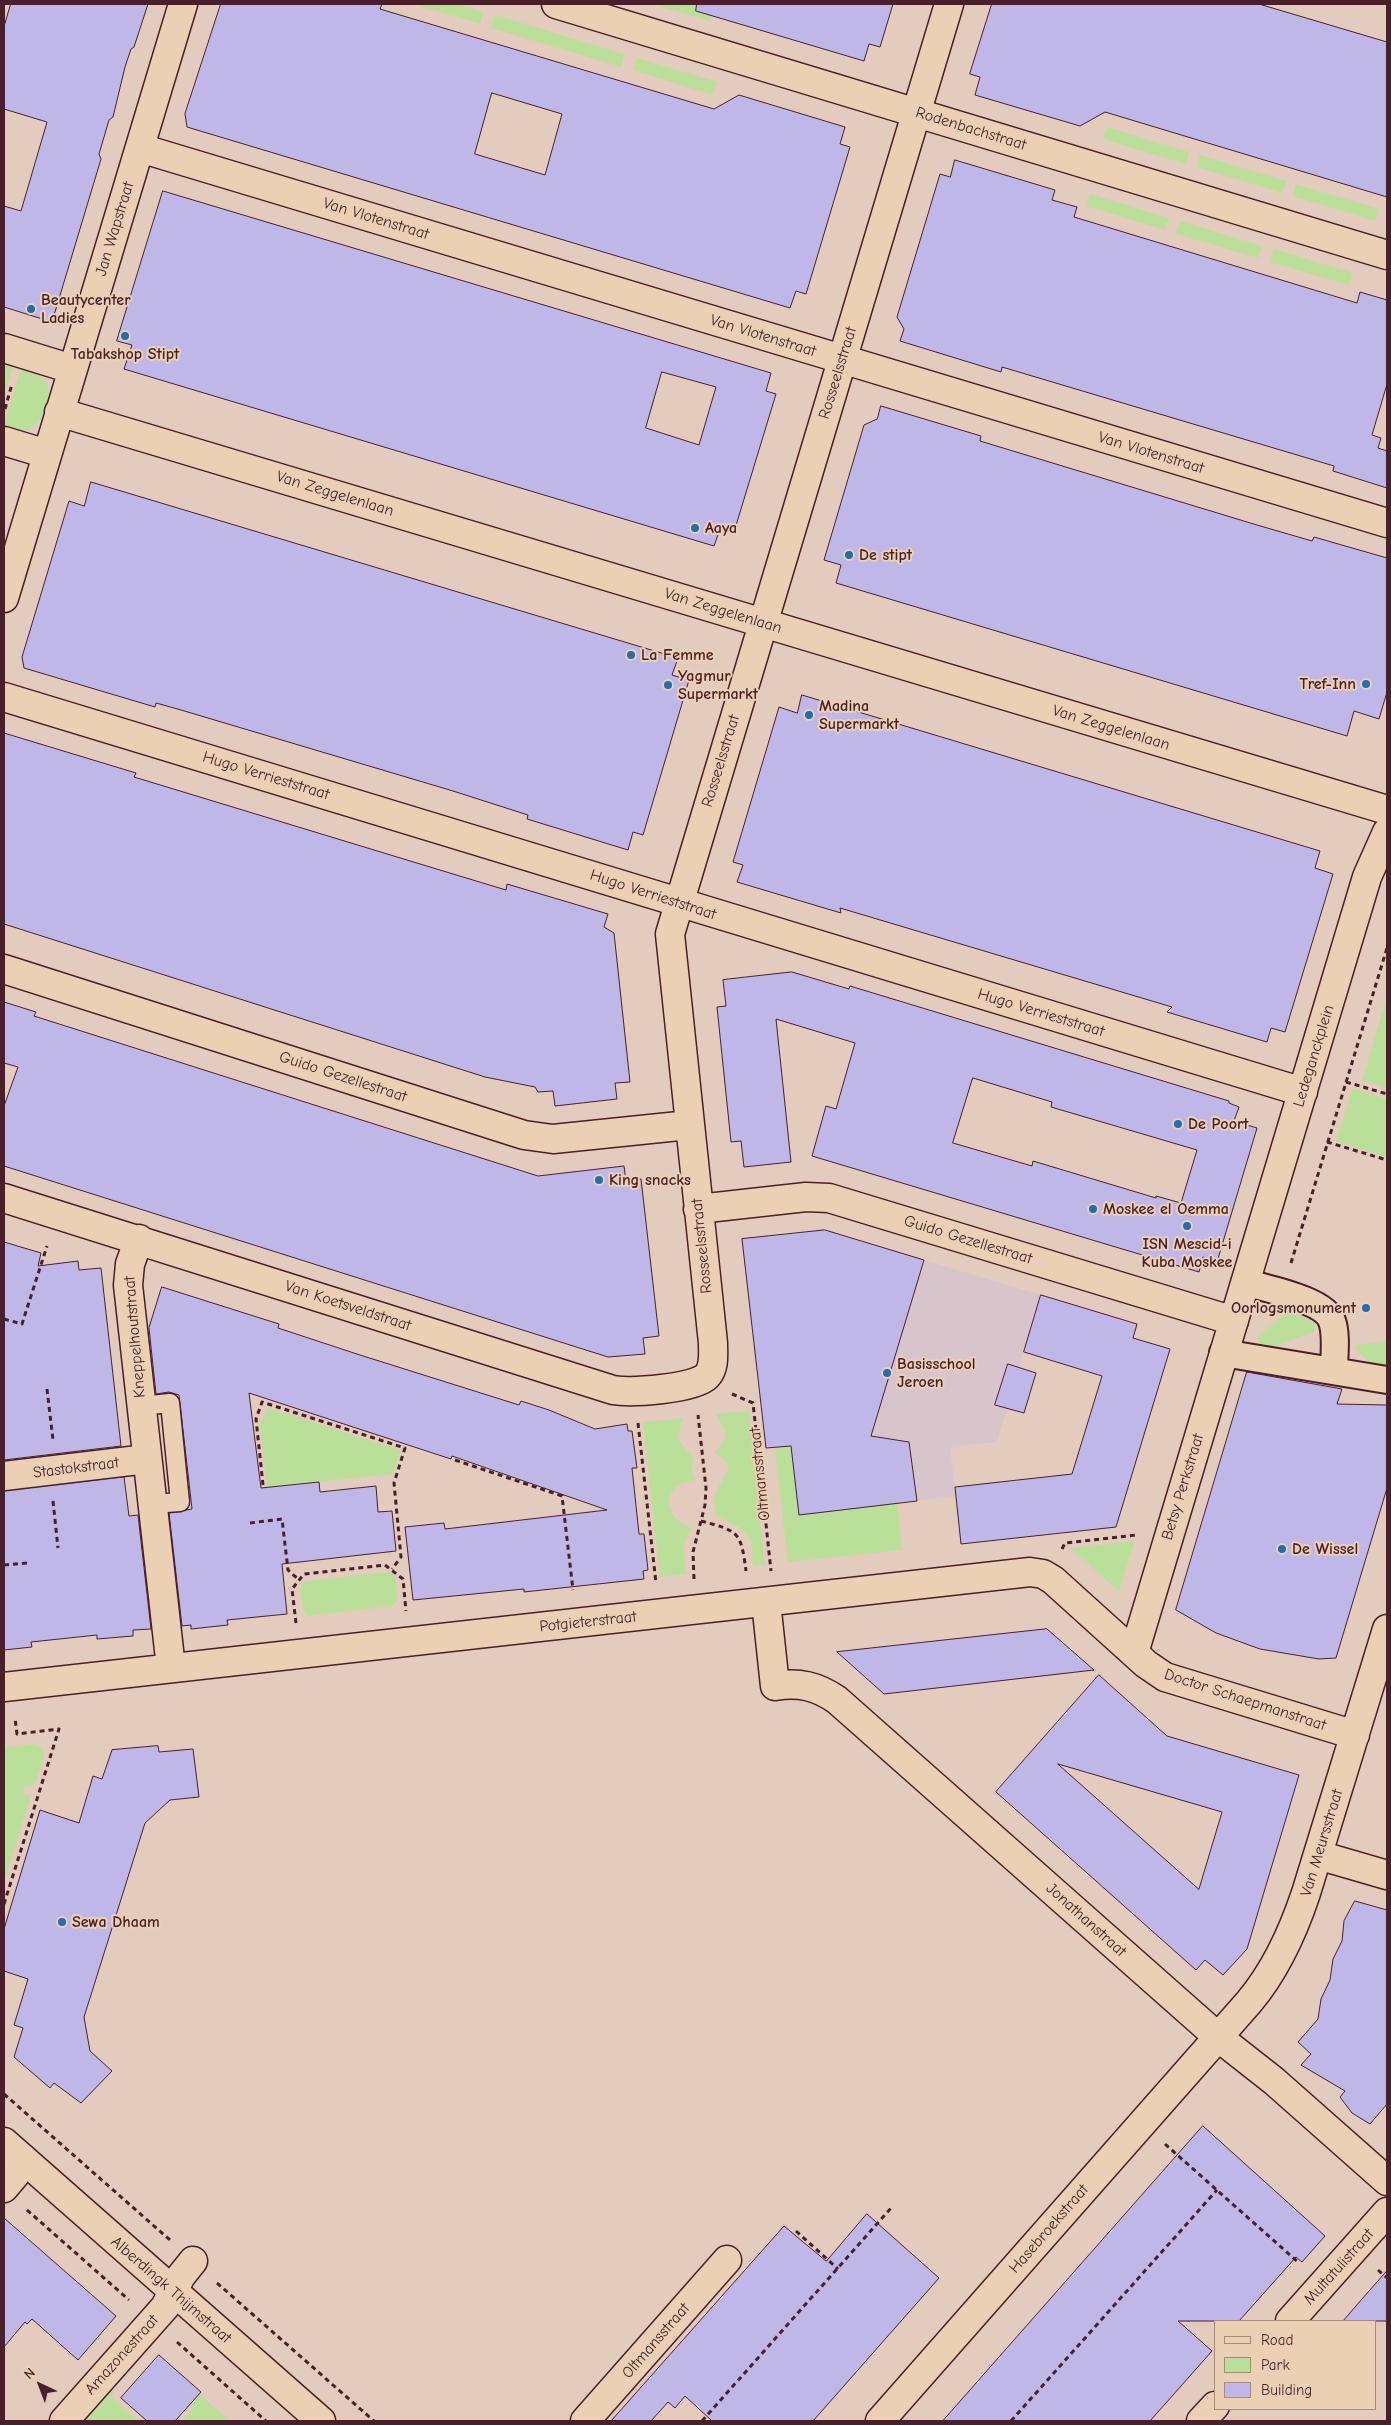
<!DOCTYPE html>
<style>
body{margin:0}
#map{position:relative;width:1391px;height:2425px;overflow:hidden;background:#e3cbbe;font-family:"Comic Neue",sans-serif}
canvas{display:block}
.frame{position:absolute;inset:0;border:5px solid #4a1f2b;pointer-events:none}
.legend{position:absolute;left:1214px;top:2320px;width:162px;height:90px;box-sizing:border-box;background:#ecd0b3;border:1px solid #ab897d;margin:0;padding:6px 9px;list-style:none;font-size:15px;color:#4a1f2b}
.legend li{display:flex;align-items:center;gap:10px;height:25px}
.legend b{width:25px;border:1px solid #ab897d}
.north{position:absolute;left:15px;top:2360px;width:50px;height:50px;-webkit-text-stroke:4px #ecd0b3;paint-order:stroke;rotate:317deg;font-size:14px;font-weight:700;line-height:20px;text-align:center;color:#4a1f2b}
.north::after{content:'';display:block;margin:auto;width:18px;height:22px;background:#4a1f2b;clip-path:polygon(50% 0,100% 100%,50% 72%,0 100%)}
</style>
<div id="map">
<canvas width="1391" height="2425"></canvas>
<div class="frame"></div>
<ul class="legend">
<li><b style="height:6px;background:#ecd0b3"></b>Road</li>
<li><b style="height:14px;background:#badf99"></b>Park</li>
<li><b style="height:14px;background:#bfb7e8"></b>Building</li>
</ul>
<div class="north">N</div>
</div>
<script>
const c = document.querySelector('canvas').getContext('2d');
c.lineJoin = 'round';
function fill(path, color) {
  c.fillStyle = color;
  c.fill(path, 'evenodd');
}
function trace(path, color, width, dash) {
  c.strokeStyle = color;
  c.lineWidth = width;
  c.lineCap = dash ? 'butt' : 'round';
  c.setLineDash(dash || []);
  c.stroke(path);
}
function drawText(font, color, halo, rows, align = 'center') {
  c.font = font + ' "Comic Neue",sans-serif';
  c.lineWidth = 4;
  c.setLineDash([]);
  c.textBaseline = 'middle';
  c.strokeStyle = halo;
  c.fillStyle = color;
  for (const [text, x, y, turn = 0] of rows) {
    c.save();
    c.translate(x, y);
    c.rotate((+turn || 0) * Math.PI / 180);
    c.textAlign = isNaN(turn) ? turn : align;
    if (halo) c.strokeText(text, 0, 0);
    c.fillText(text, 0, 0);
    c.restore();
  }
}
const built = new Path2D(`
 M 816,1228 L 1041,1295 L 997,1442 L 950,1447 L 956,1496 L 799,1514 L 791,1446 L 766,1448 L 742,1239 L 814,1234 Z`);
const green = new Path2D(`
 M 413,4 L 457,4 L 483,12 L 480,24 Z
 M 652,4 L 697,4 L 714,9 L 710,21 Z
 M 495,15 L 624,54 L 621,67 L 491,28 Z
 M 637,58 L 717,82 L 713,95 L 633,70 Z
 M 1107,127 L 1189,152 L 1186,164 L 1103,139 Z
 M 1200,155 L 1286,181 L 1282,193 L 1197,167 Z
 M 1296,184 L 1379,209 L 1375,221 L 1293,196 Z
 M 1090,194 L 1169,218 L 1165,230 L 1086,206 Z
 M 1180,221 L 1262,246 L 1258,258 L 1176,234 Z
 M 1274,249 L 1353,273 L 1349,285 L 1270,262 Z
 M 4,360 L 14,363 L 4,397 Z
 M 22,365 C 32,370 42,376 47,385 C 54,401 40,428 24,431 C 17,432 10,430 4,429 L 4,426 Z
 M 1387,996 L 1387,1088 L 1362,1081 Z
 M 1353,1088 L 1387,1099 L 1387,1157 L 1336,1141 Z
 M 1291,1308 L 1314,1324 L 1315,1331 L 1267,1349 L 1260,1347 L 1257,1337 Z
 M 1387,1341 L 1387,1372 L 1382,1373 L 1355,1349 L 1356,1345 Z
 M 268,1408 L 401,1450 L 393,1474 L 267,1487 L 260,1425 Z
 M 749,1411 L 765,1565 L 753,1566 L 751,1539 L 739,1527 L 716,1516 L 714,1496 L 729,1467 L 726,1461 L 715,1452 L 724,1441 L 726,1432 L 716,1414 Z
 M 683,1418 C 673,1446 682,1439 693,1459 L 692,1474 L 695,1479 C 690,1482 683,1481 677,1486 C 660,1501 673,1523 692,1528 L 684,1542 L 684,1560 L 687,1574 L 660,1577 L 643,1422 Z
 M 791,1445 L 803,1514 L 897,1503 L 902,1550 L 788,1562 L 775,1448 Z
 M 1135,1541 L 1119,1591 L 1070,1548 Z
 M 389,1572 L 395,1577 L 397,1601 L 392,1606 L 308,1616 L 303,1611 L 300,1588 L 305,1581 Z
 M 35,1744 L 42,1747 L 44,1758 L 34,1787 L 25,1785 L 22,1794 L 31,1796 L 4,1882 L 4,1747 Z
 M 109,2388 L 114,2393 L 111,2397 L 139,2421 L 80,2421 Z
 M 199,2394 L 230,2421 L 182,2421 L 193,2408 L 189,2404 Z`);
const building = new Path2D(`
 M 11,4 L 148,4 L 134,47 L 131,49 L 125,67 L 113,117 L 109,120 L 99,154 L 101,159 L 52,322 L 4,307 L 4,206 L 21,211 L 47,122 L 4,109 L 4,27 Z
 M 221,4 L 382,4 L 380,9 L 714,109 L 739,95 L 845,127 L 840,144 L 850,147 L 806,294 L 796,291 L 790,308 L 187,127 L 185,114 ZM 492,93 L 562,114 L 545,175 L 475,154 Z
 M 697,4 L 893,4 L 880,47 L 869,44 L 864,61 L 696,11 Z
 M 992,4 L 1259,4 L 1387,42 L 1387,197 L 1105,112 L 1080,126 L 975,95 L 980,77 L 970,74 Z
 M 955,160 L 1055,190 L 1052,200 L 1077,207 L 1074,217 L 1357,303 L 1360,292 L 1387,300 L 1387,384 L 1372,435 L 1381,438 L 1378,448 L 1387,451 L 1387,488 L 1333,471 L 1334,466 L 1002,367 L 1001,372 L 900,341 L 904,329 L 897,317 L 940,174 L 950,177 Z
 M 163,191 L 771,373 L 766,391 L 776,394 L 734,532 L 720,529 L 714,546 L 124,369 L 132,345 L 117,341 ZM 662,372 L 716,387 L 699,445 L 646,428 Z
 M 881,406 L 981,436 L 980,441 L 1257,525 L 1312,541 L 1314,537 L 1387,558 L 1387,692 L 1379,719 L 1354,711 L 1347,736 L 836,583 L 841,565 L 824,560 L 864,425 L 877,419 Z
 M 91,482 L 678,658 L 672,675 L 689,680 L 643,835 L 633,832 L 628,850 L 527,819 L 528,815 L 453,791 L 181,710 L 156,703 L 155,707 L 24,668 L 22,657 L 69,501 L 84,506 Z
 M 802,695 L 1320,851 L 1315,868 L 1333,874 L 1285,1032 L 1271,1028 L 1267,1042 L 1167,1012 L 1172,1007 L 840,908 L 841,913 L 737,882 L 743,865 L 733,862 L 779,707 L 797,713 Z
 M 4,733 L 136,773 L 134,777 L 430,867 L 506,890 L 507,884 L 608,914 L 604,927 L 614,933 L 630,1082 L 615,1083 L 617,1099 L 555,1106 L 553,1091 L 538,1092 L 535,1087 L 485,1077 L 4,924 Z
 M 792,972 L 849,989 L 850,986 L 1229,1101 L 1229,1103 L 1239,1107 L 1234,1121 L 1257,1128 L 1217,1262 L 1203,1257 L 1199,1272 L 812,1156 L 826,1106 L 836,1109 L 855,1043 L 776,1019 L 791,1162 L 744,1167 L 741,1141 L 731,1142 L 717,1007 L 726,1006 L 723,980 ZM 973,1078 L 1052,1102 L 1051,1107 L 1197,1150 L 1181,1203 L 1156,1196 L 1156,1198 L 1033,1161 L 1032,1166 L 953,1143 Z
 M 4,1002 L 36,1012 L 34,1016 L 538,1176 L 624,1166 L 626,1181 L 641,1179 L 659,1336 L 643,1338 L 645,1354 L 608,1357 L 4,1166 L 4,1106 L 18,1067 L 4,1063 Z
 M 825,1230 L 924,1260 L 871,1436 L 909,1442 L 917,1501 L 799,1515 L 791,1446 L 766,1448 L 742,1239 Z
 M 4,1242 L 41,1253 L 38,1266 L 78,1261 L 79,1270 L 101,1268 L 121,1446 L 4,1460 Z
 M 162,1287 L 279,1324 L 278,1328 L 360,1355 L 519,1405 L 521,1401 L 549,1410 L 595,1429 L 627,1424 L 628,1431 L 632,1431 L 637,1468 L 632,1468 L 639,1534 L 644,1534 L 648,1570 L 643,1571 L 644,1579 L 524,1592 L 524,1589 L 413,1600 L 405,1527 L 444,1523 L 445,1529 L 607,1510 L 452,1456 L 451,1459 L 249,1393 L 261,1488 L 319,1482 L 320,1492 L 376,1486 L 378,1512 L 392,1511 L 396,1551 L 282,1564 L 287,1614 L 227,1620 L 228,1625 L 191,1629 L 191,1625 L 182,1626 L 169,1513 L 192,1509 L 179,1395 L 169,1392 L 156,1394 L 149,1328 Z
 M 1041,1295 L 1137,1324 L 1133,1338 L 1170,1349 L 1116,1527 L 961,1544 L 955,1487 L 1072,1474 L 1102,1376 L 1024,1352 Z
 M 1008,1364 L 1036,1373 L 1024,1413 L 995,1405 Z
 M 1247,1372 L 1342,1389 L 1337,1404 L 1387,1405 L 1387,1488 L 1336,1658 L 1319,1659 L 1260,1649 L 1216,1633 L 1176,1610 Z
 M 124,1477 L 129,1516 L 138,1515 L 151,1629 L 133,1630 L 133,1636 L 97,1639 L 97,1635 L 31,1642 L 32,1647 L 4,1650 L 4,1491 Z
 M 1047,1629 L 1094,1670 L 884,1694 L 837,1652 Z
 M 1099,1675 L 1167,1736 L 1299,1775 L 1247,1949 L 1223,1975 L 1205,1960 L 1196,1970 L 996,1792 ZM 1058,1764 L 1222,1812 L 1199,1889 Z
 M 158,1746 L 159,1752 L 193,1749 L 199,1797 L 170,1800 L 145,1823 L 84,2017 L 90,2051 L 112,2071 L 81,2103 L 54,2083 L 50,2088 L 14,2057 L 23,2028 L 14,2025 L 28,1979 L 4,1971 L 4,1929 L 40,1810 L 79,1823 L 93,1776 L 102,1779 L 112,1750 Z
 M 1355,1901 L 1387,1910 L 1387,2104 L 1370,2124 L 1352,2113 L 1340,2097 L 1345,2091 L 1301,2065 L 1311,2054 L 1298,2042 L 1318,2019 L 1321,1999 L 1330,1980 L 1333,1959 L 1342,1941 L 1344,1921 Z
 M 1203,2126 L 1325,2236 L 1302,2262 L 1296,2257 L 1239,2321 L 1178,2321 L 1212,2351 L 1150,2421 L 943,2421 Z
 M 867,2214 L 939,2278 L 813,2421 L 712,2421 L 685,2396 L 675,2408 L 668,2402 L 651,2421 L 611,2421 L 784,2226 L 826,2261 Z
 M 4,2218 L 116,2316 L 78,2360 L 32,2319 L 27,2324 L 25,2322 L 4,2347 Z
 M 1387,2271 L 1387,2321 L 1343,2321 L 1362,2299 Z
 M 159,2355 L 201,2392 L 175,2421 L 147,2421 L 121,2398 Z`);
const path = new Path2D(`
 M 5,409 L 12,384
 M 1346,1082 L 1387,1094
 M 1327,1142 L 1387,1160
 M 1291,1263 L 1387,948
 M 4,1319 L 22,1324 L 47,1246
 M 47,1389 L 53,1440
 M 732,1394 L 753,1403 L 771,1571
 M 638,1423 L 656,1583
 M 455,1460 L 562,1496 L 573,1590
 M 263,1485 L 256,1419 L 262,1402 L 405,1448 L 394,1483 L 401,1557 L 392,1569
 M 53,1501 L 58,1548
 M 701,1521 C 739,1531 741,1532 746,1571
 M 250,1523 L 282,1519 L 288,1570 L 299,1580
 M 1062,1549 L 1065,1543 L 1136,1535
 M 4,1565 L 28,1563
 M 694,1579 L 693,1552 L 705,1505 L 706,1488 L 698,1415
 M 296,1623 L 292,1589 L 304,1574 L 385,1565 L 403,1579 L 406,1611
 M 4,1904 L 59,1729 L 17,1734 L 15,1718
 M 4,2094 L 170,2240
 M 1165,2144 L 1299,2263
 M 27,2210 L 129,2300
 M 796,2231 L 838,2269
 M 1378,2270 L 1387,2278
 M 217,2283 L 374,2421
 M 177,2342 L 266,2421
 M 702,2421 L 892,2207
 M 1011,2421 L 1217,2190`);
const service = new Path2D(`
 M 141,1406 L 170,1403 L 180,1502 L 152,1504`);
const pedestrian = new Path2D(`
 M 1245,1282 C 1266,1289 1324,1299 1332,1321 C 1337,1335 1334,1356 1334,1371
 M 1223,1353 L 1387,1380`);
const minor = new Path2D(`
 M 556,4 L 1387,255
 M 140,148 L 1387,523
 M 4,348 L 72,369
 M 59,412 L 1387,810
 M 4,441 L 47,454
 M 4,598 L 183,4
 M 4,697 L 1303,1092
 M 4,969 L 524,1135 L 553,1139 L 689,1125
 M 4,1198 L 613,1390 C 631,1393 694,1389 707,1376 C 715,1367 713,1354 713,1343 L 670,934 L 949,4
 M 698,1209 L 806,1197 L 829,1198 L 1234,1321
 M 139,1239 L 130,1264 L 128,1285 L 171,1668
 M 4,1476 L 147,1459
 M 766,1602 L 775,1686 C 799,1682 817,1686 837,1700 L 1218,2037 L 1274,2081 L 1387,2181
 M 1134,1653 L 1367,877 L 1387,832
 M 4,1687 L 1030,1572 L 1043,1574 L 1053,1580 L 1146,1664 L 1165,1677 L 1355,1735
 M 1318,1855 L 1387,1875
 M 4,2188 L 15,2175 L 22,2158
 M 1290,2321 L 1387,2212
 M 64,2421 L 165,2307 L 181,2276 L 193,2261
 M 585,2421 L 727,2260
 M 880,2421 L 1249,2002 C 1276,1970 1293,1932 1306,1893 L 1387,1629
 M 1201,2421 L 1215,2406`);
const tertiary = new Path2D(`
 M 4,2142 L 321,2421`);
const markers = [
 [31,309,5,"#1f6fb2"],
 [125,336,5,"#1f6fb2"],
 [695,528,5,"#1f6fb2"],
 [849,555,5,"#1f6fb2"],
 [631,655,5,"#1f6fb2"],
 [1366,684,5,"#1f6fb2"],
 [668,685,5,"#1f6fb2"],
 [809,715,5,"#1f6fb2"],
 [1178,1124,5,"#1f6fb2"],
 [599,1180,5,"#1f6fb2"],
 [1093,1209,5,"#1f6fb2"],
 [1187,1226,5,"#1f6fb2"],
 [1366,1308,5,"#1f6fb2"],
 [887,1373,5,"#1f6fb2"],
 [1282,1549,5,"#1f6fb2"],
 [62,1922,5,"#1f6fb2"]
];
const streetNames = [
 ["Rodenbachstraat",971,129,17],
 ["Van Vlotenstraat",376,219,17],
 ["Jan Wapstraat",115,229,-73],
 ["Van Vlotenstraat",763,336,17],
 ["Rosseelsstraat",838,373,-73],
 ["Van Vlotenstraat",1151,453,17],
 ["Van Zeggelenlaan",335,494,17],
 ["Van Zeggelenlaan",723,611,17],
 ["Van Zeggelenlaan",1111,728,17],
 ["Rosseelsstraat",721,761,-73],
 ["Hugo Verrieststraat",266,776,17],
 ["Hugo Verrieststraat",653,895,18],
 ["Hugo Verrieststraat",1041,1013,17],
 ["Ledeganckplein",1314,1056,-73],
 ["Guido Gezellestraat",343,1077,18],
 ["Guido Gezellestraat",968,1240,17],
 ["Rosseelsstraat",702,1246,-96],
 ["Van Koetsveldstraat",348,1306,18],
 ["Kneppelhoutstraat",135,1337,-95],
 ["Stastokstraat",76,1468,-7],
 ["Oltmansstraat",760,1474,-96],
 ["Betsy Perkstraat",1183,1487,-73],
 ["Potgieterstraat",588,1622,-6],
 ["Doctor Schaepmanstraat",1245,1700,18],
 ["Van Meursstraat",1322,1843,-73],
 ["Jonathanstraat",1086,1920,42],
 ["Hasebroekstraat",1049,2229,-49],
 ["Multatulistraat",1339,2267,-48],
 ["Alberdingk Thijmstraat",171,2290,41],
 ["Oltmansstraat",656,2341,-49],
 ["Amazonestraat",122,2355,-48]
];
const poiNames = [
 ["Beautycenter",41,300],
 ["Ladies",41,318],
 ["Tabakshop Stipt",125,354,"center"],
 ["Aaya",705,528],
 ["De stipt",859,555],
 ["La Femme",641,655],
 ["Yagmur",678,676],
 ["Supermarkt",678,694],
 ["Tref-Inn",1356,684,"right"],
 ["Madina",819,706],
 ["Supermarkt",819,724],
 ["De Poort",1188,1124],
 ["King snacks",609,1180],
 ["Moskee el Oemma",1103,1209],
 ["ISN Mescid-i",1187,1244,"center"],
 ["Kuba Moskee",1187,1262,"center"],
 ["Oorlogsmonument",1356,1308,"right"],
 ["Basisschool",897,1364],
 ["Jeroen",897,1382],
 ["De Wissel",1292,1549],
 ["Sewa Dhaam",72,1922]
];
fill(built, '#d8c5cb');
fill(green, '#badf99');
fill(building, '#bfb7e8');
trace(building, '#4a1f2b', 1);
trace(service, '#4a1f2b', 21);
trace(pedestrian, '#4a1f2b', 30);
trace(minor, '#4a1f2b', 31);
trace(tertiary, '#4a1f2b', 31);
trace(path, '#4a1f2b', 3, [5, 4]);
trace(service, '#ecd0b3', 18);
trace(pedestrian, '#ecd0b3', 26);
trace(minor, '#ecd0b3', 28);
trace(tertiary, '#ecd0b3', 28);
for (const [x, y, r, color] of markers) {
  const dot = new Path2D();
  dot.arc(x, y, r, 0, 2 * Math.PI);
  c.fillStyle = color;
  c.fill(dot);
  trace(dot, '#ecd0b3', 2);
}
drawText('16px', '#4a1f2b', '#ecd0b3', streetNames);
drawText('bold 16px', '#4a1f2b', '#ecd0b3', poiNames, 'left');
</script>
